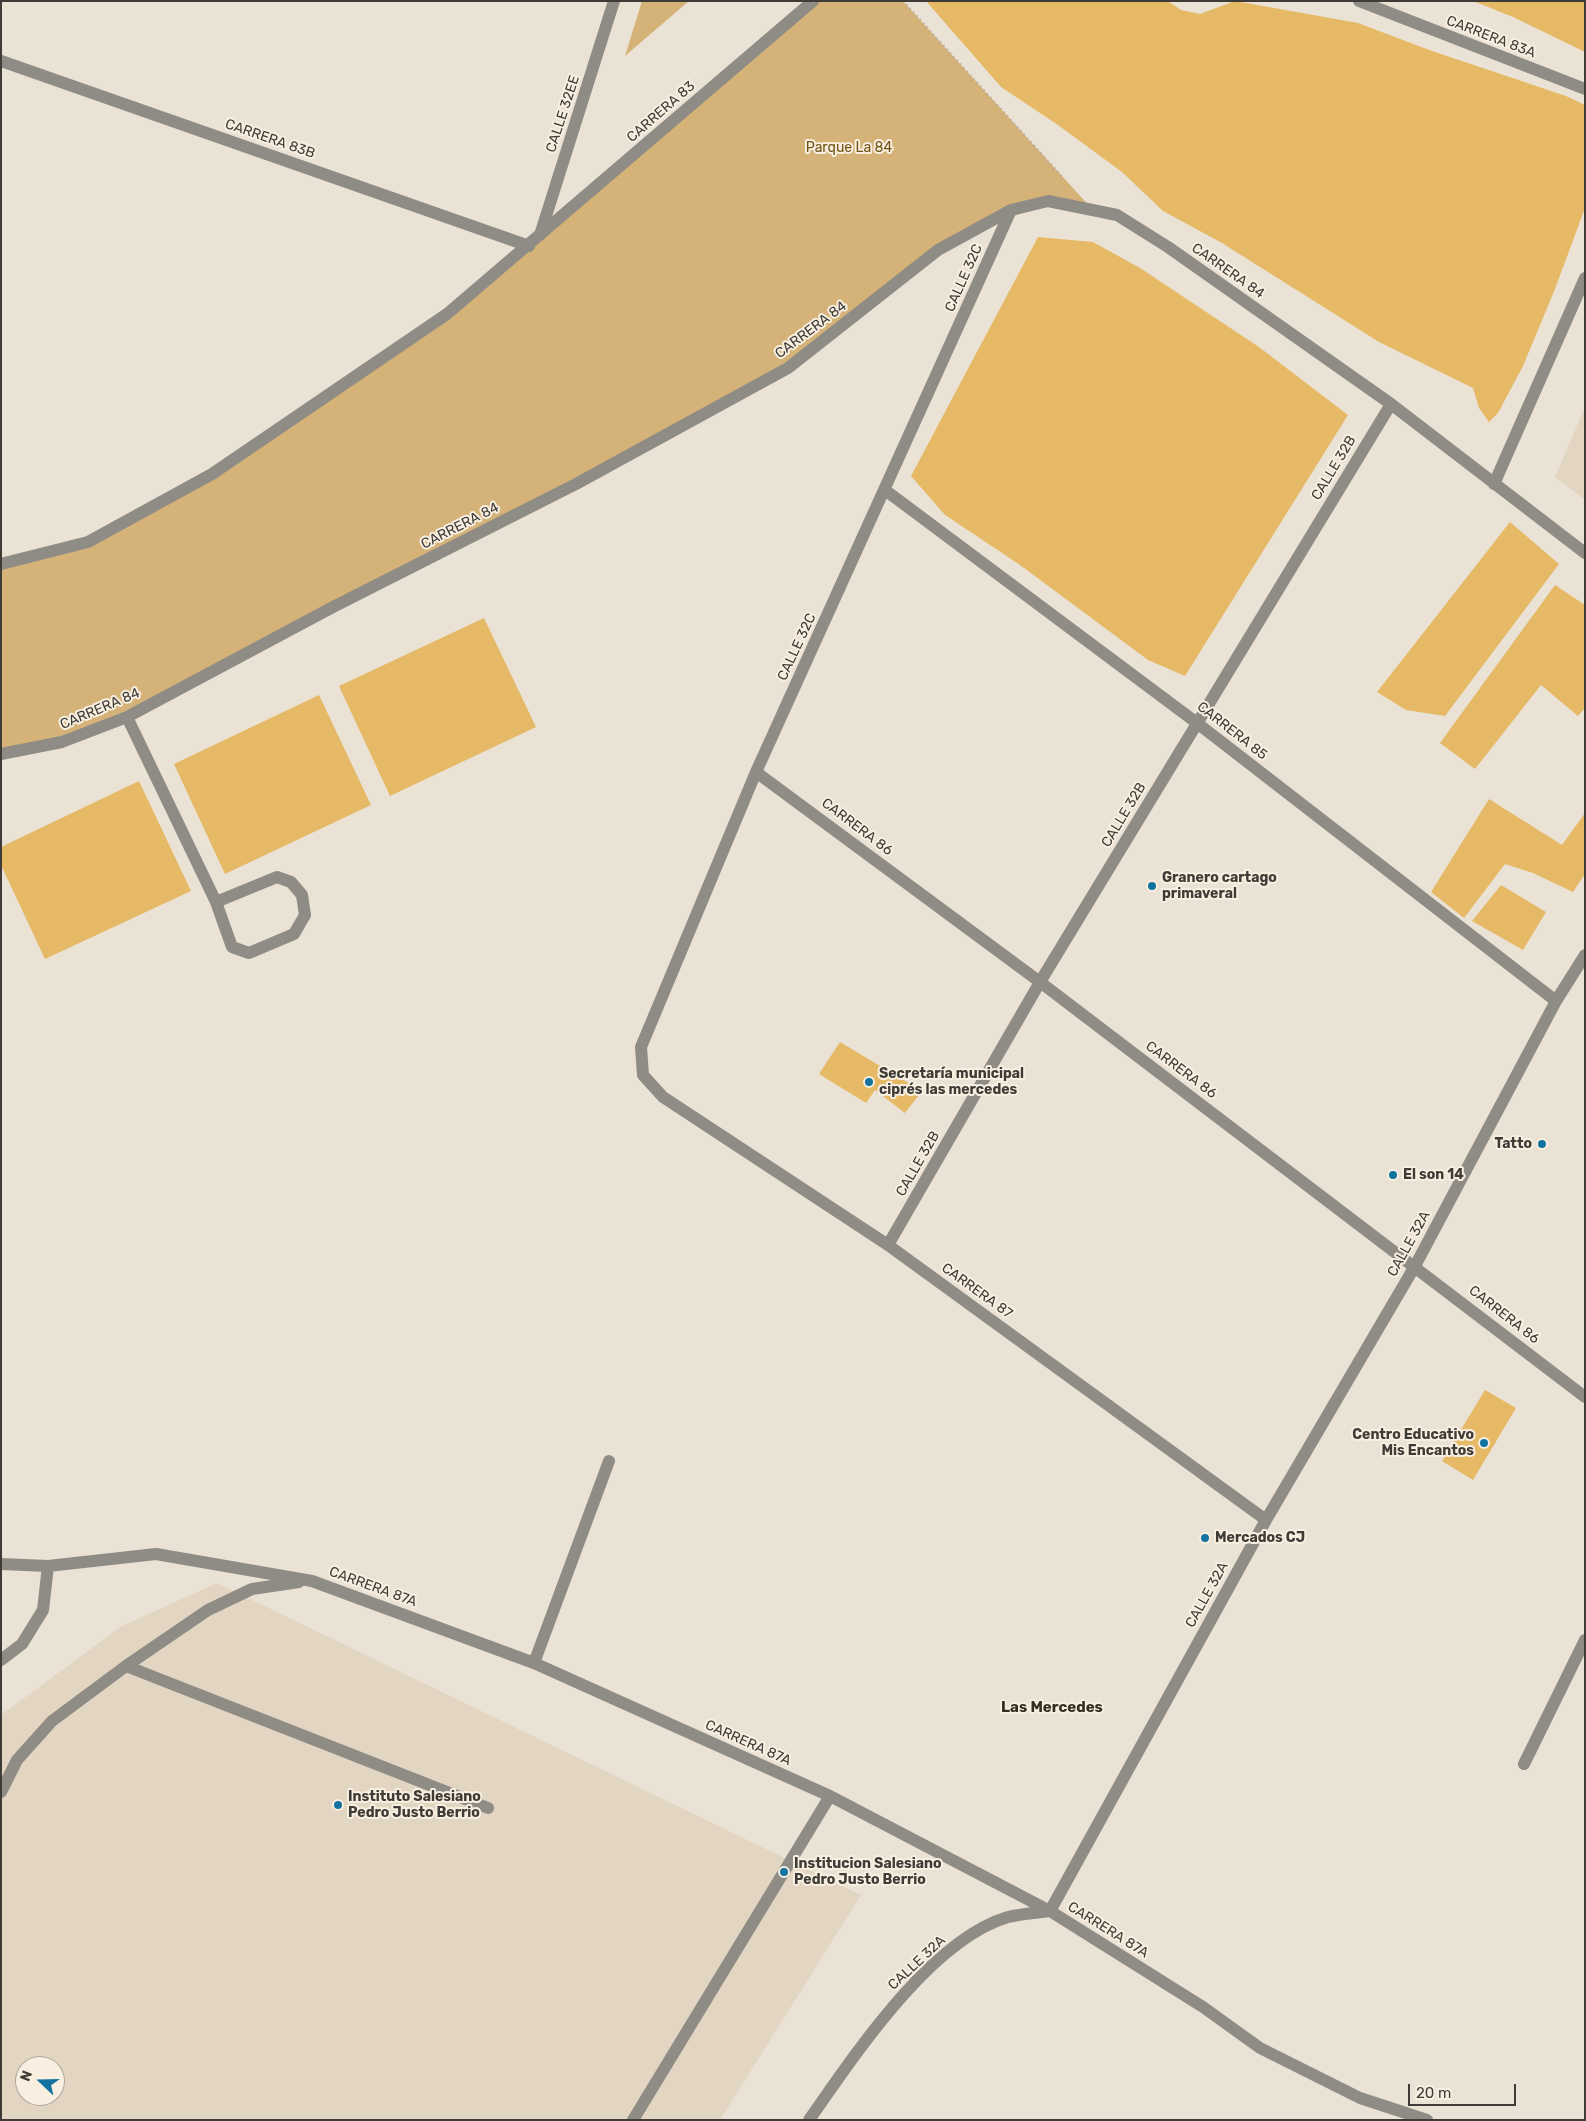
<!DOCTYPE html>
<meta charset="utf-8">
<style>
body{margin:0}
#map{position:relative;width:1586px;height:2121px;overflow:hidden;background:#eae2d4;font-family:Rubik,sans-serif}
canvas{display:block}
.frame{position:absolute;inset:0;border:2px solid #3f3c37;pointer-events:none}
.north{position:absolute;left:15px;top:2056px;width:50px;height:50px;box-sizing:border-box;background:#f8efe1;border:1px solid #aea79d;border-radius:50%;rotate:291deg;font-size:14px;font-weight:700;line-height:20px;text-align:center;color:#3f3c37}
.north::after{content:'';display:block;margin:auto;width:18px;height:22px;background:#1373a0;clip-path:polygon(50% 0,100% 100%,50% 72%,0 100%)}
.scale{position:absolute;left:1408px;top:2084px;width:108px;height:22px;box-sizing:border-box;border:2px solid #3f3c37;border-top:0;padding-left:6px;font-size:15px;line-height:18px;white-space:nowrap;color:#3f3c37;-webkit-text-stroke:4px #f8efe1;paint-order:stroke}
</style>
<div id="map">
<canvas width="1586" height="2121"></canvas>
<div class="frame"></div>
<div class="north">N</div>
<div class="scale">20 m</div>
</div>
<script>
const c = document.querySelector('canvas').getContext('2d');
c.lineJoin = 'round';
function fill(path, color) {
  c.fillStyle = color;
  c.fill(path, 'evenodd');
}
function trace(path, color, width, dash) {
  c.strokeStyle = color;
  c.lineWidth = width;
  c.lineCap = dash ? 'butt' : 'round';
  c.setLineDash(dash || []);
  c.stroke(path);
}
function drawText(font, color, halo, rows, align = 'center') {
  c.font = font + ' Rubik,sans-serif';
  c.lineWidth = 4;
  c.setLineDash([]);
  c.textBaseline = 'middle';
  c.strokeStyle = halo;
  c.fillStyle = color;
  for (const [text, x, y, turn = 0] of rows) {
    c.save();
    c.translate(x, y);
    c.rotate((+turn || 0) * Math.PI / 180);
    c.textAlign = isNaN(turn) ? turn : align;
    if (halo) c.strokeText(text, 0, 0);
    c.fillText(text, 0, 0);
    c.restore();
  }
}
const built = new Path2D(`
 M 1585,407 L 1585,500 L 1555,477 Z
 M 217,1583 L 861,1895 L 720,2120 L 1,2120 L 1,1715 L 122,1626 ZM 25,2066 L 55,2066 L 55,2096 L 25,2096 Z`);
const green = new Path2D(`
 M 642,1 L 689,1 L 625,56 Z
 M 813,1 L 903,1 L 1092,209 L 1048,201 L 938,250 L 788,368 L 127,717 L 17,750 L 1,750 L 1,564 L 88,542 L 179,492 L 447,314 Z`);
const building = new Path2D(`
 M 926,1 L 1168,1 L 1181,10 L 1200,14 L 1235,1 L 1358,23 L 1432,51 L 1566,96 L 1585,105 L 1585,208 L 1555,289 L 1523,366 L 1498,413 L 1489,422 L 1479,408 L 1473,388 L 1379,342 L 1222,243 L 1163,211 L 1122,172 L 1058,125 L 1001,87 Z
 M 1473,1 L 1585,1 L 1585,52 L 1513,17 Z
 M 1038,237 L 1093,242 L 1140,268 L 1259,347 L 1348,415 L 1185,676 L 1148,660 L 1020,565 L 945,515 L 911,476 Z
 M 1510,522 L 1559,564 L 1445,716 L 1406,710 L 1377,692 Z
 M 1555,585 L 1585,605 L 1585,708 L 1578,716 L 1541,685 L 1475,769 L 1440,743 Z
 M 484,618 L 536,727 L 390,796 L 339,686 Z
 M 319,695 L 371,805 L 225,874 L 174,764 Z
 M 139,781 L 191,891 L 45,959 L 1,865 L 1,847 Z
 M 1489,799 L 1562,845 L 1585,813 L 1585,874 L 1573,892 L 1533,873 L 1505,864 L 1464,918 L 1431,892 Z
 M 1501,885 L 1546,912 L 1523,950 L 1472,921 Z
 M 840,1042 L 922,1091 L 905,1113 L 875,1090 L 866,1103 L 819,1074 Z
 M 1485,1390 L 1516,1408 L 1473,1480 L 1442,1461 Z`);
const path = new Path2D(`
 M 903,1 L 1063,178`);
const minor = new Path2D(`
 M 1359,1 L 1585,89
 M 1,61 L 529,246
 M 1011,210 L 756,772 L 641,1047 L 643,1075 L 663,1097 L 888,1245 L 1266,1520
 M 540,235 L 614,1
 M 1494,484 L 1585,278
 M 885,490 L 1197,723 L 1556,1001
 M 1,564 L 88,542 L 212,474 L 447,314 L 813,1
 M 127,717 L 216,902 L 232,947 L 249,953 L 294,934 L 305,915 L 302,895 L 291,882 L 277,877 L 216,902
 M 1,754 L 62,742 L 127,717 L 333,607 L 576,484 L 788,368 L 938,250 L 1011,210 L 1048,201 L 1117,215 L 1168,247 L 1391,404 L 1585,553
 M 756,772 L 1040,982 L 1585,1397
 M 888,1245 L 1040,982 L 1391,404
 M 1,1564 L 48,1566 L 156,1554 L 312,1581 L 534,1663 L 830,1796 L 1050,1911 L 1203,2007 L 1260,2048 L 1360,2098 L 1427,2120
 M 1,1660 L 22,1644 L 43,1610 L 48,1566
 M 534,1663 L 609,1461
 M 126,1666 L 488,1808
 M 1524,1764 L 1585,1640
 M 1,1792 L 17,1760 L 52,1721 L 126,1666 L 208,1610 L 252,1589 L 299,1582
 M 633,2120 L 830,1796
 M 809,2120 C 854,2056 930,1940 1008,1917 C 1021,1914 1036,1913 1050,1911 L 1266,1520 L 1415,1266 L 1556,1001 L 1585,955`);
const markers = [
 [1152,886,5,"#1373a0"],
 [869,1082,5,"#1373a0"],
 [1542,1144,5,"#1373a0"],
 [1393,1175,5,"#1373a0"],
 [1484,1443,5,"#1373a0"],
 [1205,1538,5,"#1373a0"],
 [338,1805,5,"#1373a0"],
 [784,1872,5,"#1373a0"]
];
const streetNames = [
 ["CARRERA 83A",1491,37,21],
 ["CARRERA 83",661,112,-41],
 ["CALLE 32EE",563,114,-72],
 ["CARRERA 83B",270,139,19],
 ["CARRERA 84",1228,271,35],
 ["CALLE 32C",964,278,-66],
 ["CARRERA 84",811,330,-37],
 ["CALLE 32B",1334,468,-59],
 ["CARRERA 84",460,526,-27],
 ["CALLE 32C",797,647,-65],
 ["CARRERA 84",100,709,-23],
 ["CARRERA 85",1232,731,38],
 ["CALLE 32B",1124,815,-59],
 ["CARRERA 86",857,827,37],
 ["CARRERA 86",1181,1070,37],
 ["CALLE 32B",918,1164,-60],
 ["CALLE 32A",1409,1244,-61],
 ["CARRERA 87",977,1291,36],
 ["CARRERA 86",1504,1315,38],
 ["CARRERA 87A",373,1587,20],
 ["CALLE 32A",1207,1595,-61],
 ["CARRERA 87A",748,1743,24],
 ["CARRERA 87A",1108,1930,32],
 ["CALLE 32A",917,1963,-43]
];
const parkNames = [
 ["Parque La 84",849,148]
];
const poiNames = [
 ["Granero cartago",1162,878],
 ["primaveral",1162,894],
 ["Secretaría municipal",879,1074],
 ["ciprés las mercedes",879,1090],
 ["Tatto",1532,1144,"right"],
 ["El son 14",1403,1175],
 ["Centro Educativo",1474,1435,"right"],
 ["Mis Encantos",1474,1451,"right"],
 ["Mercados CJ",1215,1538],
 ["Instituto Salesiano",348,1797],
 ["Pedro Justo Berrio",348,1813],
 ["Institucion Salesiano",794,1864],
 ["Pedro Justo Berrio",794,1880]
];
const neighbourhoodNames = [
 ["Las Mercedes",1052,1708]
];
fill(built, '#e2d6c2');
fill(green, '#d5b277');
fill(building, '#e6b967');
trace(path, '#b0aa9f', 3, [1, 4]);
trace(minor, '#8f8c86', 12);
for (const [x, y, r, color] of markers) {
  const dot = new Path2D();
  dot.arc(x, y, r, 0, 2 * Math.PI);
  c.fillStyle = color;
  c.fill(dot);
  trace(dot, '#f8efe1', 2);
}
drawText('14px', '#3f3c37', '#f8efe1', streetNames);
drawText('14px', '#705213', '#f8efe1', parkNames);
drawText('bold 14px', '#3f3c37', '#f8efe1', poiNames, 'left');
drawText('bold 15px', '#332d22', '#f8efe1', neighbourhoodNames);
</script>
